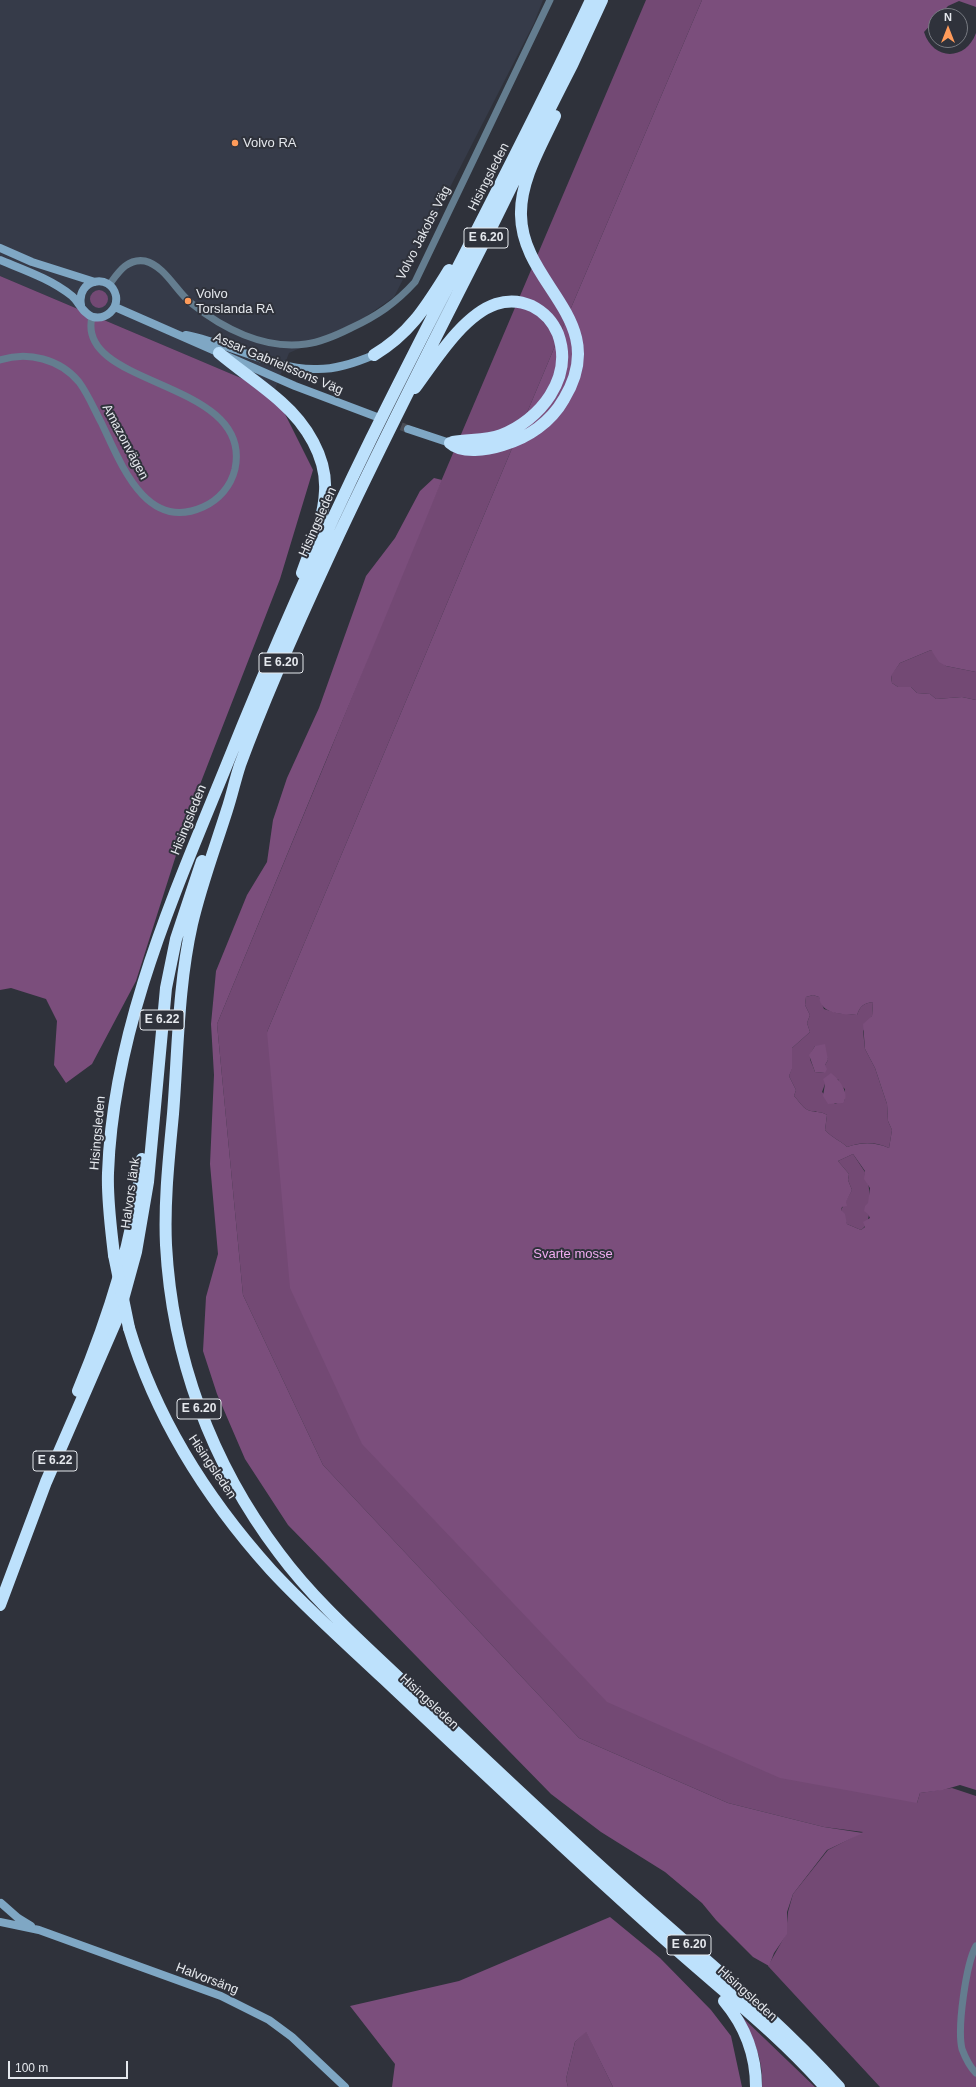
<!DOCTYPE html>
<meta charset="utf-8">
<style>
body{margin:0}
#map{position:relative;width:976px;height:2087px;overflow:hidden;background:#2f323b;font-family:Helvetica,sans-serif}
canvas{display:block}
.north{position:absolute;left:928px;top:8px;width:40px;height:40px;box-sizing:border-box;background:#2f323b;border:1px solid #787b82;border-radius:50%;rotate:0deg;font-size:11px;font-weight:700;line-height:16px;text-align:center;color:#e5e8ed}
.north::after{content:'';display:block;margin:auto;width:14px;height:18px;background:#ff9b5a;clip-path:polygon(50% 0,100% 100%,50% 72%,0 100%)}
.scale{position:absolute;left:8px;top:2061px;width:120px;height:18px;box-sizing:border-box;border:2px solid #e5e8ed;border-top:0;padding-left:5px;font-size:12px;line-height:14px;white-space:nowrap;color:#e5e8ed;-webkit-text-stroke:3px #2f323b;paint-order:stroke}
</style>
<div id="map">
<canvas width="976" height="2087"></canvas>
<div class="north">N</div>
<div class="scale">100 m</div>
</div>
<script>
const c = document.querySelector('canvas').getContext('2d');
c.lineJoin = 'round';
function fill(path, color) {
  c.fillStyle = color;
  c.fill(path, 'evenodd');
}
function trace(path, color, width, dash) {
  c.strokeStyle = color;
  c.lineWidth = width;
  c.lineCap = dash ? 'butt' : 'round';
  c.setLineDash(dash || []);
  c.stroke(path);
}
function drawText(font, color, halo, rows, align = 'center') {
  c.font = font + ' Helvetica,sans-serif';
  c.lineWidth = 4;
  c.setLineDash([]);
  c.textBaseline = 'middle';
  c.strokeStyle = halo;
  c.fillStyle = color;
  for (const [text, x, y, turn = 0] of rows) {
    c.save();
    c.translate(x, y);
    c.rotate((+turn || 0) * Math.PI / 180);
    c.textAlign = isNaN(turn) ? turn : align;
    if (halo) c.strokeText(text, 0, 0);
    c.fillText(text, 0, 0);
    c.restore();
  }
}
const built = new Path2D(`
 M 0,0 L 543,0 L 534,23 L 394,297 L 358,322 L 289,353 L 274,392 L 0,276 Z`);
const green = new Path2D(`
 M 646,0 L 702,0 L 568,315 L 267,1032 L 917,1803 L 920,1793 L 952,1788 L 976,1796 L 976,2087 L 880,2087 L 768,1966 L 786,1934 L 788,1912 L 793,1894 L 828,1850 L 863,1832 L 824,1827 L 728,1803 L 579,1738 L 323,1465 L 243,1295 L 217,1024 L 326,761 L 402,573 Z
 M90 299a9 9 0 1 1 18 0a9 9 0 1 1-18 0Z
 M 931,650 L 946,666 L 976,672 L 976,700 L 962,697 L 936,699 L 930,694 L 917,693 L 911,687 L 898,687 L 892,683 L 891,675 L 900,663 Z
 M 813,995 L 819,997 L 824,1009 L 837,1013 L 857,1015 C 860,1006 864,1003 873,1002 L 872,1016 L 863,1031 L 865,1049 L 875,1068 L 887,1104 L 888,1121 L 892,1130 L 889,1148 C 874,1141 862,1142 847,1147 C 840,1140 832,1138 825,1130 L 827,1115 C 821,1111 818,1113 811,1111 C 804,1110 799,1101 794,1096 L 796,1090 L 789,1076 L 792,1068 L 792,1048 L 810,1032 L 807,1023 L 810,1015 L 805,1005 L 806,997 ZM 815,1046 L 822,1046 L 828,1060 L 825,1065 L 825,1073 L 815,1072 C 811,1058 806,1060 815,1046 ZM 838,1079 L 840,1085 L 845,1089 L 845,1100 L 835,1104 L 822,1092 L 825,1084 Z
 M 853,1154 L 865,1172 C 864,1181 869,1182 869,1189 C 870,1201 872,1223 861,1230 L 847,1224 L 841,1210 L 852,1190 L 848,1180 L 849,1174 L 838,1161 Z
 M 739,2014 L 815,2087 L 762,2087 C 764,2061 753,2035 739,2014 Z
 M 586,2031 L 613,2087 L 568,2087 L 566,2079 L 575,2042 Z`);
const forest = new Path2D(`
 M 702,0 L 976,0 L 976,7 L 959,1 L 948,6 L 939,16 L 936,16 L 936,19 L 924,32 C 933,61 966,61 976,33 L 976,672 L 946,666 L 939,662 L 931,650 L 900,663 L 891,676 L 892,683 L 898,687 L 911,687 L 917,693 L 930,694 L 936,699 L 962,697 L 976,700 L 976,1790 L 960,1785 L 943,1790 L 920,1793 L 917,1803 L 780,1778 L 607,1702 L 362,1444 L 290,1288 L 267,1032 L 568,315 ZM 813,995 L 819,997 C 821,1015 843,1014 857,1015 C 860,1006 864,1003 873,1002 L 872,1016 L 863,1024 L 865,1049 L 875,1068 L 887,1104 L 888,1121 L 892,1130 L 889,1148 C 874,1142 863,1142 847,1147 C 840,1140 832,1138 825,1130 L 827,1115 C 821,1111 818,1113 811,1111 C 804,1110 799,1101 794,1096 L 796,1090 L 789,1076 L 792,1069 L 792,1048 L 810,1032 L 807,1023 L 810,1015 L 805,1005 L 806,997 ZM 853,1154 L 865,1171 L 864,1179 L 870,1188 L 868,1203 L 865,1206 L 864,1211 L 868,1214 L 870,1218 L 863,1222 L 865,1227 L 861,1230 L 847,1224 L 845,1214 L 841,1210 L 842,1207 L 847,1206 L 846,1202 L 852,1190 L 848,1180 L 849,1174 L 838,1161 Z
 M 0,276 L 274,392 L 313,470 L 280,579 L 192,805 L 136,981 L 92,1064 L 66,1083 L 54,1065 L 57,1021 L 46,999 L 11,988 L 0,990 Z
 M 434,478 L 442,480 L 217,1024 L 243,1295 L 323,1465 L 579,1738 L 728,1803 L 824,1827 L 863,1833 L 827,1850 L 793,1894 L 787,1912 L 787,1934 L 774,1953 L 769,1966 L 753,1957 L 716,1920 L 702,1903 L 665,1872 L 601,1832 L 551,1794 L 288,1525 L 245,1459 L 217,1394 L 203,1351 L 206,1297 L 218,1254 L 210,1164 L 214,1075 L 211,1024 L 216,971 L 247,895 L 267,862 L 273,820 L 287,778 L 319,708 L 366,576 L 395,538 L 420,491 Z
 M 825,1044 L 828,1060 L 825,1065 L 827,1069 L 825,1073 L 815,1072 L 809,1055 L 815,1046 Z
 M 831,1073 C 839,1079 851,1094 843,1103 L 828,1104 L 823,1096 L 825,1084 L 823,1079 Z
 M 610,1917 L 660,1958 L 711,2010 L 731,2036 L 742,2087 L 613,2087 L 586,2032 L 575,2042 L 566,2079 L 568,2087 L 392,2087 L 395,2064 L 350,2006 L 459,1981 Z`);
const secondaryTunnel = new Path2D(`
 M 390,422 L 408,429`);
const street = new Path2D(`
 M 109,285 C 118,273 127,258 145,261 C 165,266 176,291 191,303 C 222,328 264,350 306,344 C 322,342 337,335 351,328 C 377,316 396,303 415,282 L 550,0
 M 0,360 C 28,351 60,359 79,382 C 88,394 94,409 101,422 C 120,461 145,533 203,507 C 219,500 231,486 235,469 C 254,379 75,388 92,317
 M 976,1946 C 966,1964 957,2028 962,2049 C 965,2057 970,2067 976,2073`);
const secondary = new Path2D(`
 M 0,248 L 32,262 L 95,282
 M 0,260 C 24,270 51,279 72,296 C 79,302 83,314 93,317 C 106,320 118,309 116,296 C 111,272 76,279 81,305
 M 115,307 L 295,386 L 377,417
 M 186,335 C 228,343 273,369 314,369 C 335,370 355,363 374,355
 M 408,429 L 450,443
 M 1,1903 L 18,1918 L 31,1926
 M 0,1922 L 39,1930 L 221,1996 L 269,2020 L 292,2037 L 345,2087`);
const highway = new Path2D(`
 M 602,0 L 572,65 C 541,125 512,186 482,246 C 430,349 377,451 329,556 C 297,625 266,694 240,765 C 235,780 232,795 227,810 C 215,848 201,885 192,924 C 178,986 178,1051 173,1114 C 169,1157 164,1201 166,1245 C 172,1357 211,1463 279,1553 C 319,1607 372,1651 420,1698 C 487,1761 553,1824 621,1885 C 694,1951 773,2014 839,2087
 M 219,353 C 239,370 261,384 281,402 C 306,424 327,457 325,491 C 324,519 311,547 302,573
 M 374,355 C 411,333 427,305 449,270
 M 415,388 C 435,361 463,315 496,304 C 508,300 521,301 532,306 C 544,312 553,322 558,334 C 574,378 540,420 501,435 C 486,441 469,439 453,442
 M 450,443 C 462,454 487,450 503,445 C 528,438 551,422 564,399 C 612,320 522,286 521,215 C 520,181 541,146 555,116
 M 114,1255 C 111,1228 107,1200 108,1173 C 113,1031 172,899 225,769 C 270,657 318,547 371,439 C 443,292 522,148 591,0
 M 129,1328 C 156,1418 208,1500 271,1570 C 306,1608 346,1643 384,1679 C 475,1765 566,1851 660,1935 C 715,1985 776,2031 825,2087
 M 78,1391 C 109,1316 134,1239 142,1159
 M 0,1605 L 46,1482 L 119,1314 L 136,1252 L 148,1182 L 166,988 L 176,939 L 202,861
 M 724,2001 C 745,2026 756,2054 756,2087`);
const highwayBridge = new Path2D(`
 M 114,1255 L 129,1328`);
const markers = [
 [235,143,4,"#ff9b5a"],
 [188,301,4,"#ff9b5a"]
];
const shields = [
 [486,238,44],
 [281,663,44],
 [162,1020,44],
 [199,1409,44],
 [55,1461,44],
 [689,1945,44]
];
const shieldNames = [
 ["E 6.20",486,238],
 ["E 6.20",281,663],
 ["E 6.22",162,1020],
 ["E 6.20",199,1409],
 ["E 6.22",55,1461],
 ["E 6.20",689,1945]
];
const poiNames = [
 ["Volvo RA",243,143],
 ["Volvo",196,294],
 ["Torslanda RA",196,309]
];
const streetNames = [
 ["Hisingsleden",489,177,-63],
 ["Volvo Jakobs Väg",424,233,-63],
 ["Assar Gabrielssons Väg",278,364,23],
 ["Amazonvägen",125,442,62],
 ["Hisingsleden",318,522,-66],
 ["Hisingsleden",189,820,-68],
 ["Hisingsleden",98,1133,-85],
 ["Halvors länk",131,1193,-82],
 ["Hisingsleden",212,1467,56],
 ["Hisingsleden",429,1702,43],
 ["Halvorsäng",207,1979,21],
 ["Hisingsleden",747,1994,42]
];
const parkNames = [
 ["Svarte mosse",573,1254]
];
fill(built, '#363b49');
fill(green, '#734974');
fill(forest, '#7b4e7c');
trace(secondaryTunnel, '#4a4d56', 8, [8, 4]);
trace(street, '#647d8f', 7);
trace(secondary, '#7fa7c4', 8);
trace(highway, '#bde1fc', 12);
trace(highwayBridge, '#bde1fc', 12);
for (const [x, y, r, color] of markers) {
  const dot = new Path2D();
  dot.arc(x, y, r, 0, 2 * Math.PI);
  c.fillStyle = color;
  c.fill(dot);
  trace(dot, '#2f323b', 1.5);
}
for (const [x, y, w] of shields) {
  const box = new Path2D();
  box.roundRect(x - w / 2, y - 10, w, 20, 3);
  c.fillStyle = '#2f323b';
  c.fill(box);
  trace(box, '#e5e8ed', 1);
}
drawText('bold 12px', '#e5e8ed', null, shieldNames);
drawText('13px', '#e5e8ed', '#2f323b', poiNames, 'left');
drawText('13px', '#e5e8ed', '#2f323b', streetNames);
drawText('13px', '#f0acf1', '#2f323b', parkNames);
</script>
